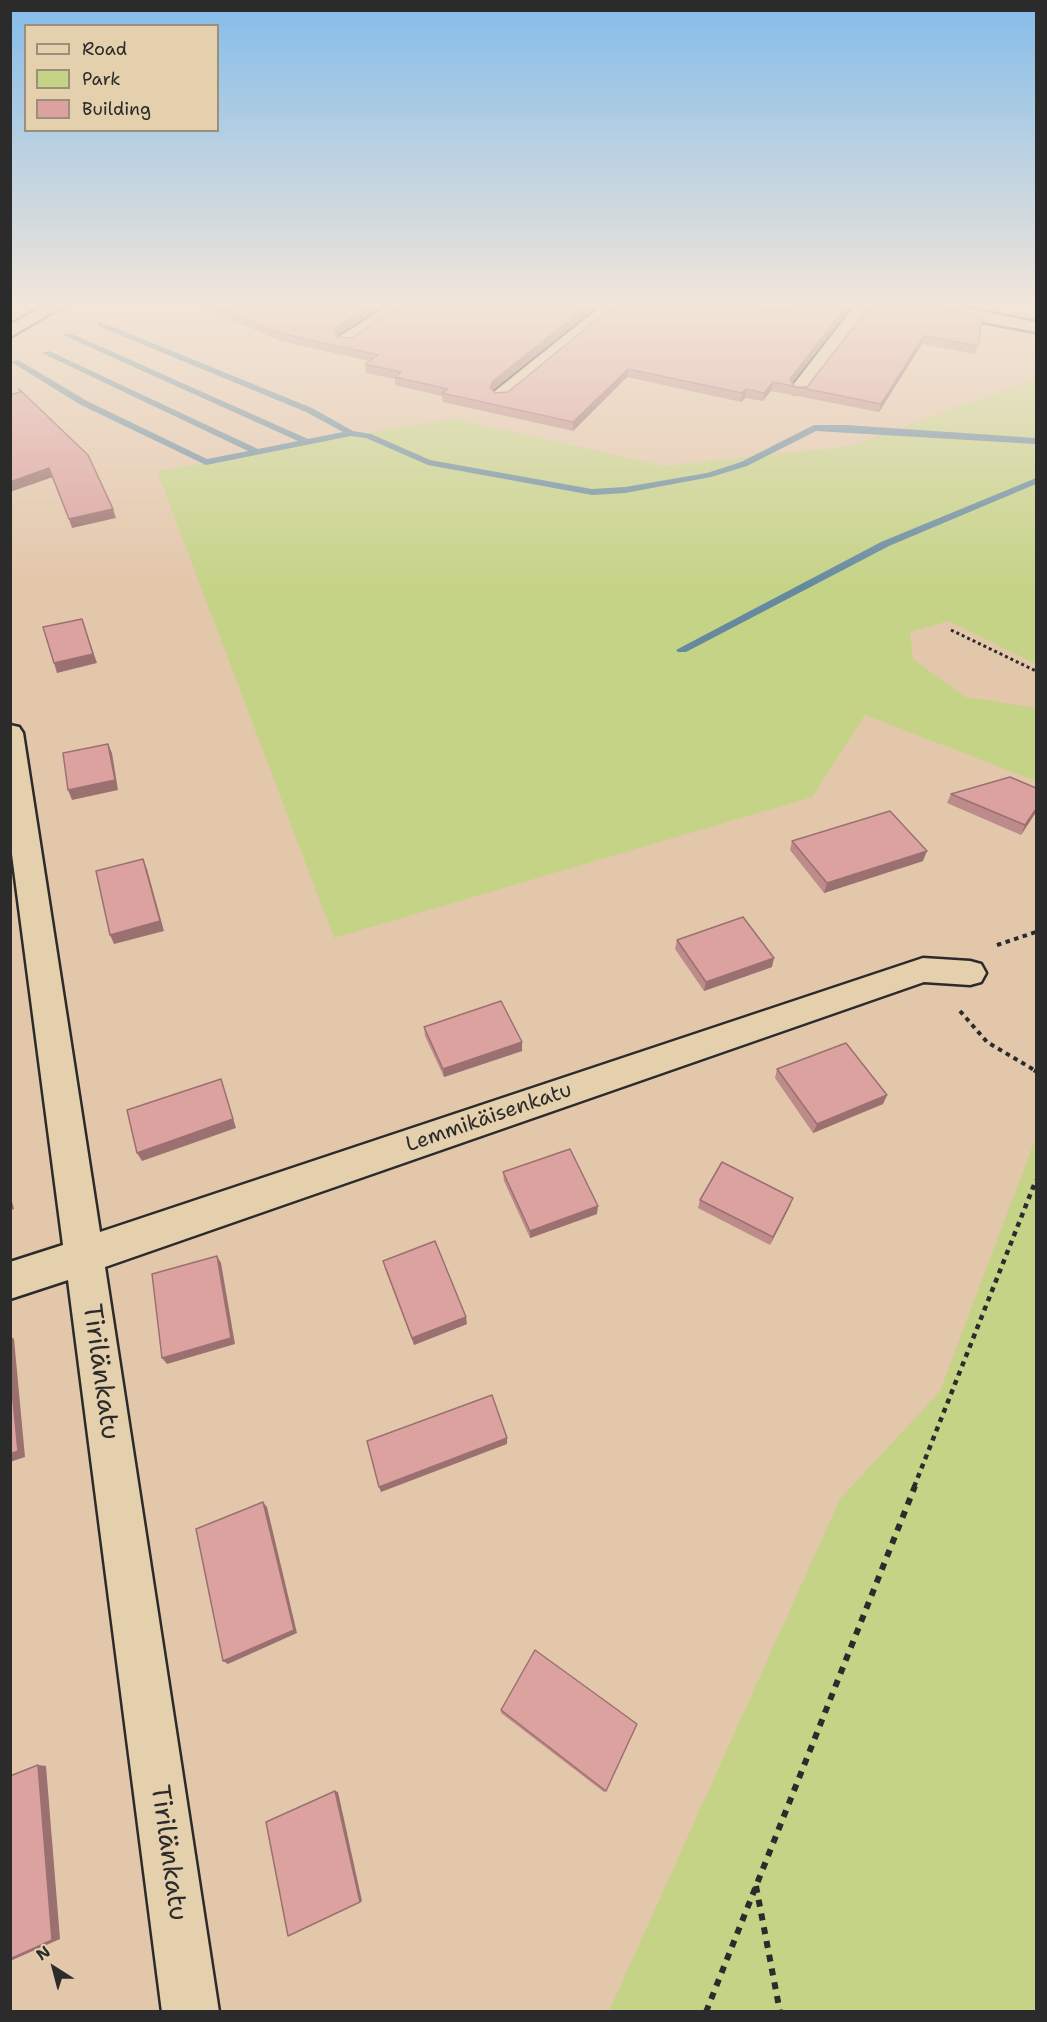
<!DOCTYPE html>
<meta charset="utf-8">
<style>
body{margin:0}
#map{position:relative;width:1047px;height:2022px;overflow:hidden;background:#e3c7ab;font-family:"Shantell Sans",sans-serif}
canvas{display:block}
.frame{position:absolute;inset:0;border:12px solid #2b2b2b;pointer-events:none}
.legend{position:absolute;left:24px;top:24px;width:195px;height:108px;box-sizing:border-box;background:#e5d0ae;border:2px solid #9b8e7a;margin:0;padding:8px 10px;list-style:none;font-size:18px;color:#2b2b2b}
.legend li{display:flex;align-items:center;gap:12px;height:30px}
.legend b{width:30px;border:2px solid #9b8e7a}
.north{position:absolute;left:24px;top:1938px;width:60px;height:60px;-webkit-text-stroke:4px #e5d0ae;paint-order:stroke;rotate:324deg;font-size:16px;font-weight:700;line-height:24px;text-align:center;color:#2b2b2b}
.north::after{content:'';display:block;margin:auto;width:21px;height:27px;background:#2b2b2b;clip-path:polygon(50% 0,100% 100%,50% 72%,0 100%)}
</style>
<div id="map">
<canvas width="1047" height="2022"></canvas>
<div class="frame"></div>
<ul class="legend">
<li><b style="height:8px;background:#e5d0ae"></b>Road</li>
<li><b style="height:16px;background:#c5d387"></b>Park</li>
<li><b style="height:16px;background:#dca2a0"></b>Building</li>
</ul>
<div class="north">N</div>
</div>
<script>
const c = document.querySelector('canvas').getContext('2d');
c.lineJoin = 'round';
function fill(path, color) {
  c.fillStyle = color;
  c.fill(path, 'evenodd');
}
function trace(path, color, width, dash) {
  c.strokeStyle = color;
  c.lineWidth = width;
  c.lineCap = dash ? 'butt' : 'round';
  c.setLineDash(dash || []);
  c.stroke(path);
}
function drawText(font, color, halo, rows, align = 'center') {
  c.font = font + ' "Shantell Sans",sans-serif';
  c.lineWidth = 4.5;
  c.setLineDash([]);
  c.textBaseline = 'middle';
  c.strokeStyle = halo;
  c.fillStyle = color;
  for (const [text, x, y, turn = 0] of rows) {
    c.save();
    c.translate(x, y);
    c.rotate((+turn || 0) * Math.PI / 180);
    c.textAlign = isNaN(turn) ? turn : align;
    if (halo) c.strokeText(text, 0, 0);
    c.fillText(text, 0, 0);
    c.restore();
  }
}
const green = new Path2D(`
 M 1036,374 L 1036,664 L 949,621 L 910,632 L 913,659 L 965,697 L 1036,708 L 1036,781 L 865,715 L 812,797 L 334,938 L 157,471 L 451,418 L 665,466 L 850,446 L 1032,380 Z
 M 1036,1137 L 1036,2011 L 609,2011 L 840,1499 L 940,1391 Z`);
const stream = new Path2D(`
 M 101,322 L 312,408 L 353,431 L 371,434 L 430,460 L 592,489 L 625,487 L 707,473 L 741,462 L 814,425 L 846,425 L 1036,438 L 1036,444 L 816,431 L 747,466 L 711,477 L 625,493 L 592,495 L 428,465 L 366,438 L 351,436 L 206,465 L 81,405 L 11,362 L 18,360 L 87,401 L 207,459 L 248,451 L 42,353 L 49,351 L 258,449 L 298,441 L 63,335 L 70,333 L 308,439 L 343,432 L 306,412 L 98,326 L 98,322 Z
 M 1036,478 L 1036,484 L 889,546 L 686,652 L 678,652 L 676,650 L 881,542 Z`);
const pathFar3 = new Path2D(`
 M 951,630 L 1036,671`);
const pathFar2 = new Path2D(`
 M 997,945 L 1036,932
 M 960,1011 L 987,1042 L 1036,1071`);
const pathFar1 = new Path2D(`
 M 1034,1070 L 1036,1071
 M 914,1487 L 1036,1180`);
const path = new Path2D(`
 M 756,1886 L 780,2012
 M 706,2012 L 915,1486`);
const street = new Path2D(`
 M 48,303 L 68,303 L 10,337 L 10,325 Z
 M 392,303 L 411,303 L 352,344 L 340,344 L 338,340 L 340,336 Z
 M 605,303 L 623,303 L 507,399 L 495,399 L 492,395 L 495,391 Z
 M 857,303 L 874,303 L 805,393 L 793,393 L 790,389 L 793,385 Z
 M 10,725 L 19,727 L 23,733 L 100,1232 L 923,958 L 970,961 L 981,964 L 986,973 L 981,982 L 970,985 L 924,982 L 105,1267 L 219,2012 L 162,2012 L 68,1280 L 10,1299 L 10,1262 L 63,1245 L 10,839 Z`);
const secondary = new Path2D(`
 M 902,303 L 937,303 L 1036,322 L 1036,332 L 910,308 Z`);
const wall = new Path2D(`
 M 191,303 L 387,303 L 339,334 L 337,337 L 352,338 L 402,303 L 601,303 L 494,389 L 493,391 L 495,393 L 508,392 L 785,312 L 848,311 L 792,383 L 795,387 L 807,387 L 870,306 L 978,346 L 975,354 L 922,344 L 879,412 L 771,391 L 763,401 L 745,398 L 741,402 L 627,377 L 573,431 L 443,402 L 442,396 L 395,385 L 395,379 L 366,373 L 365,364 L 369,361 L 281,341 Z
 M 950,303 L 986,303 L 984,310 Z
 M 1036,788 L 1036,812 L 1021,835 L 947,803 L 951,794 Z
 M 792,841 L 923,861 L 824,893 L 790,850 Z
 M 677,940 L 772,967 L 704,991 L 675,949 Z
 M 424,1027 L 522,1042 L 522,1051 L 444,1077 L 425,1036 Z
 M 777,1069 L 887,1095 L 883,1104 L 813,1133 L 775,1078 Z
 M 503,1172 L 597,1214 L 530,1238 L 504,1181 Z
 M 700,1200 L 790,1206 L 770,1245 L 698,1208 Z
 M 383,1261 L 467,1324 L 414,1345 L 385,1269 Z
 M 501,1710 L 606,1791 L 604,1792 L 501,1713 Z`);
const shadedWall = new Path2D(`
 M 374,303 L 387,303 L 339,334 L 336,339 L 335,331 L 338,326 Z
 M 591,303 L 601,303 L 494,389 L 490,396 L 490,388 L 493,381 Z
 M 850,303 L 848,311 L 790,386 L 790,379 Z
 M 924,336 L 922,344 L 879,412 L 881,404 Z
 M 628,369 L 627,377 L 573,431 L 573,422 Z
 M 773,382 L 771,391 L 763,401 L 764,393 Z
 M 746,389 L 745,398 L 741,402 L 742,393 Z
 M 49,468 L 53,477 L 10,492 L 10,482 Z
 M 113,509 L 116,518 L 72,528 L 69,519 Z
 M 85,628 L 97,663 L 57,673 L 54,663 Z
 M 108,744 L 112,753 L 118,790 L 72,800 L 68,790 Z
 M 1036,809 L 1036,812 L 1021,835 L 1025,825 Z
 M 927,851 L 923,861 L 824,893 L 827,883 Z
 M 143,859 L 147,869 L 164,931 L 114,944 L 110,935 Z
 M 774,958 L 772,967 L 704,991 L 706,982 Z
 M 522,1042 L 522,1051 L 444,1077 L 443,1069 Z
 M 221,1079 L 236,1128 L 142,1161 L 137,1153 Z
 M 887,1095 L 883,1104 L 813,1133 L 817,1124 Z
 M 10,1194 L 14,1209 L 10,1210 Z
 M 793,1198 L 790,1206 L 770,1245 L 773,1237 Z
 M 598,1206 L 597,1214 L 530,1238 L 530,1231 Z
 M 217,1256 L 221,1263 L 235,1344 L 167,1364 L 162,1358 Z
 M 466,1317 L 467,1324 L 414,1345 L 412,1338 Z
 M 10,1336 L 14,1339 L 25,1457 L 10,1462 Z
 M 507,1438 L 507,1444 L 381,1492 L 379,1487 Z
 M 263,1502 L 267,1507 L 297,1633 L 228,1664 L 223,1661 Z
 M 38,1765 L 46,1766 L 60,1939 L 10,1961 Z
 M 335,1791 L 338,1792 L 362,1901 L 288,1936 Z`);
const building = new Path2D(`
 M 208,303 L 374,303 L 338,326 L 335,331 L 337,337 L 352,338 L 402,303 L 591,303 L 493,381 L 490,388 L 495,393 L 508,392 L 617,303 L 735,303 L 785,312 L 792,303 L 849,303 L 790,379 L 795,387 L 807,387 L 870,306 L 883,308 L 886,303 L 918,303 L 983,316 L 978,346 L 924,336 L 881,404 L 773,382 L 764,393 L 746,389 L 742,393 L 628,369 L 573,422 L 442,393 L 448,389 L 395,377 L 401,372 L 365,364 L 378,355 L 279,333 Z
 M 19,389 L 88,455 L 113,509 L 69,519 L 49,468 L 10,482 L 10,395 L 20,392 Z
 M 82,619 L 93,654 L 54,663 L 43,627 Z
 M 108,744 L 115,780 L 68,790 L 63,753 Z
 M 1010,777 L 1036,788 L 1036,809 L 1025,825 L 951,794 Z
 M 890,811 L 927,851 L 827,883 L 792,841 Z
 M 143,859 L 160,921 L 110,935 L 96,871 Z
 M 743,917 L 774,958 L 706,982 L 677,940 Z
 M 501,1001 L 522,1042 L 443,1069 L 424,1027 Z
 M 846,1043 L 887,1095 L 817,1124 L 777,1069 Z
 M 221,1079 L 233,1119 L 137,1153 L 127,1110 Z
 M 570,1149 L 598,1206 L 530,1231 L 503,1172 Z
 M 722,1162 L 793,1198 L 773,1237 L 700,1200 Z
 M 435,1241 L 466,1317 L 412,1338 L 383,1261 Z
 M 217,1256 L 231,1338 L 162,1358 L 152,1274 Z
 M 10,1370 L 18,1451 L 10,1454 Z
 M 492,1395 L 507,1438 L 379,1487 L 367,1441 Z
 M 263,1502 L 294,1630 L 223,1661 L 196,1529 Z
 M 535,1650 L 637,1724 L 606,1791 L 501,1710 Z
 M 38,1765 L 52,1940 L 10,1959 L 10,1776 Z
 M 335,1791 L 360,1902 L 288,1936 L 266,1822 Z`);
const streetNames = [
 ["Lemmikäisenkatu",489,1118,-19]
];
const nearStreetnames = [
 ["Tirilänkatu",100,1372,82],
 ["Tirilänkatu",168,1853,82]
];
fill(green, '#c5d387');
fill(stream, '#658a9f');
trace(street, '#2b2b2b', 5);
trace(secondary, '#2b2b2b', 5);
trace(pathFar3, '#2b2b2b', 3, [3, 3]);
trace(pathFar2, '#2b2b2b', 4, [4.5, 4.5]);
trace(pathFar1, '#2b2b2b', 4.5, [5, 5]);
trace(path, '#2b2b2b', 6, [7, 7]);
fill(street, '#e5d0ae');
fill(secondary, '#e5d0ae');
fill(wall, '#bd8b8a');
fill(shadedWall, '#9a7170');
fill(building, '#dca2a0');
trace(building, '#9a7170', 1.5);
const sky = c.createLinearGradient(0, 0, 0, 586);
sky.addColorStop(0, '#83bcea');
sky.addColorStop(0.52, '#f2e6d9');
sky.addColorStop(1, '#f2e6d900');
c.fillStyle = sky;
c.fillRect(0, 0, 1047, 586);
drawText('21px', '#2b2b2b', '#e5d0ae', streetNames);
drawText('26px', '#2b2b2b', '#e5d0ae', nearStreetnames);
</script>
